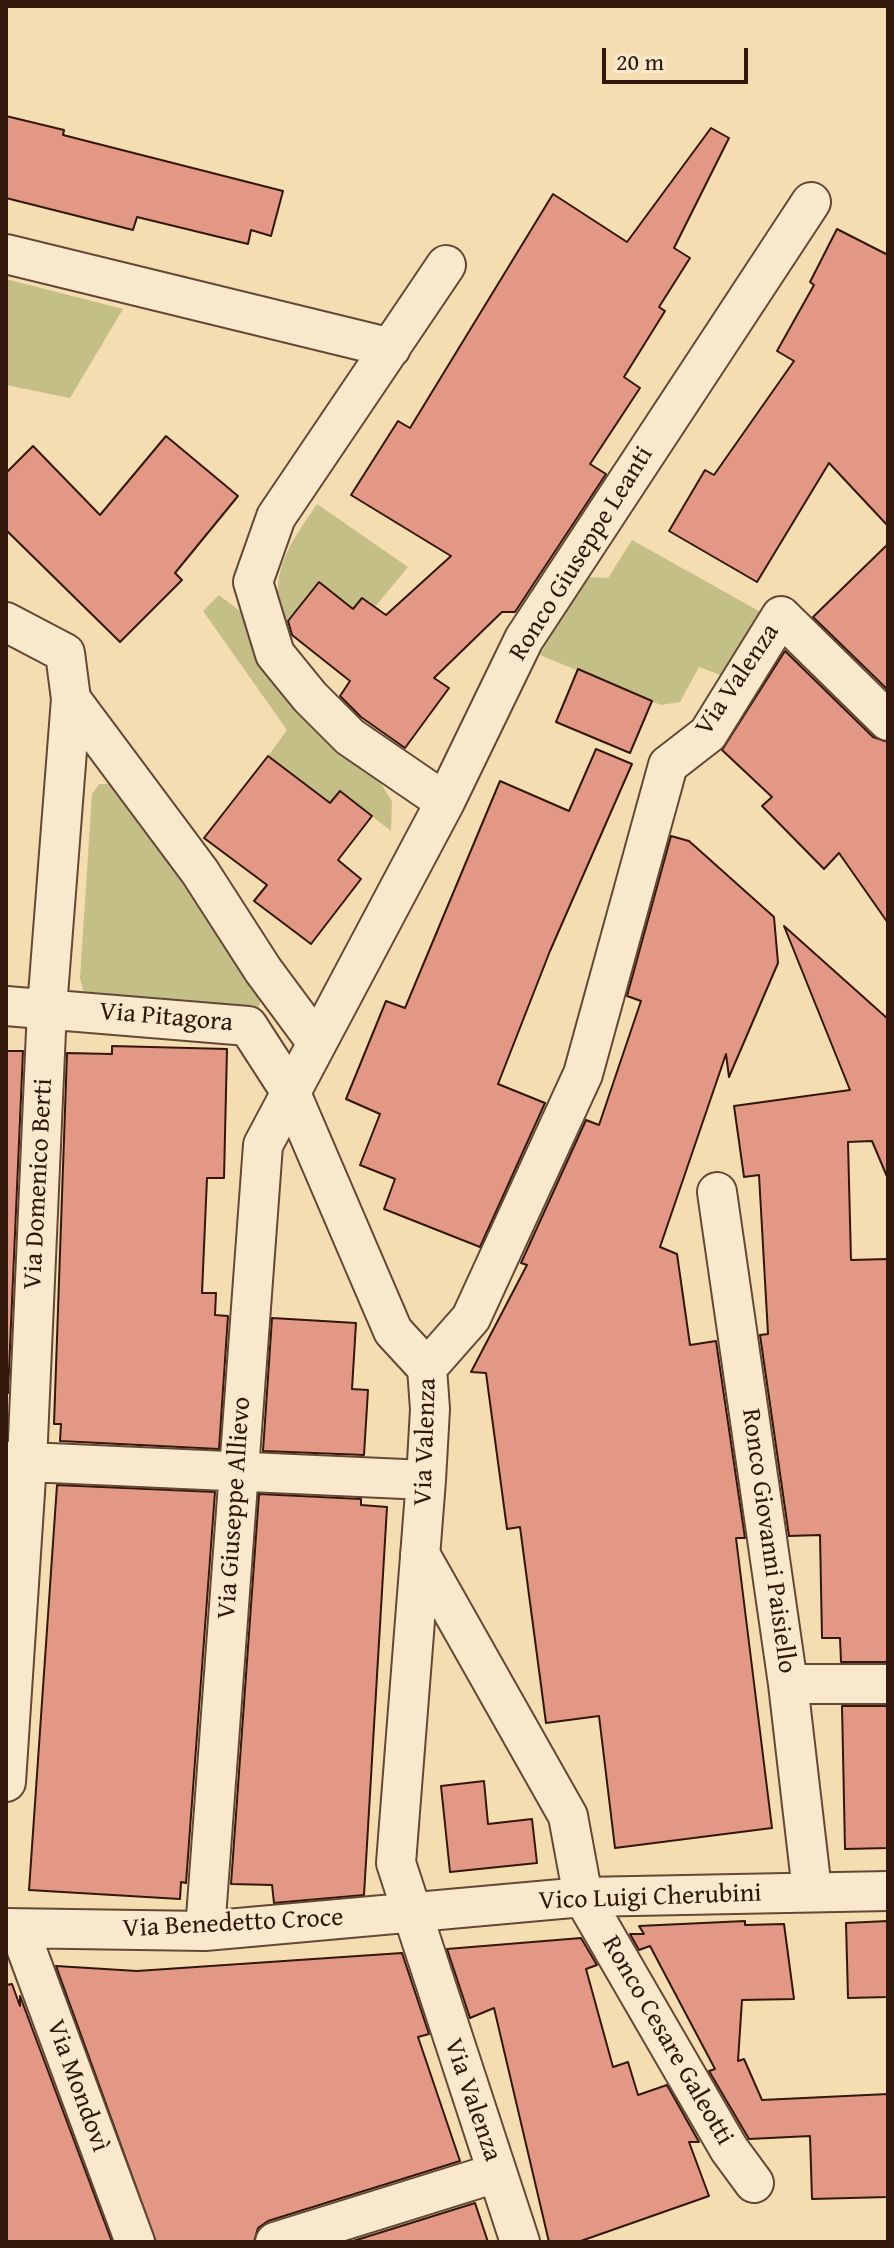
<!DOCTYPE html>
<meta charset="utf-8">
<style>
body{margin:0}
#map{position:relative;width:894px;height:2248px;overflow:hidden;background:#f5ddb2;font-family:"Gentium Book Plus",serif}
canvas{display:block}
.frame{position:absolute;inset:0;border:8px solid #32170b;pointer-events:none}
.scale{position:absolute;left:602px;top:48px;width:146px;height:36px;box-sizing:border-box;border:4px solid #32170b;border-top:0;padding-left:10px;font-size:24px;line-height:28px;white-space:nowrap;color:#32170b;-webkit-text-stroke:6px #f8e9cd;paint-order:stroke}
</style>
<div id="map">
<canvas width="894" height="2248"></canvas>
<div class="frame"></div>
<div class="scale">20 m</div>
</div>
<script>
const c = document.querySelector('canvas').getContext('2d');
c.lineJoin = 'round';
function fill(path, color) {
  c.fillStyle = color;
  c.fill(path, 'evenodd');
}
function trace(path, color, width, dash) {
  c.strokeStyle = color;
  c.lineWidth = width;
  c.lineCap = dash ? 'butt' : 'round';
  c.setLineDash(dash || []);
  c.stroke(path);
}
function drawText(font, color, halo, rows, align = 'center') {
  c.font = font + ' "Gentium Book Plus",serif';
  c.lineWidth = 6;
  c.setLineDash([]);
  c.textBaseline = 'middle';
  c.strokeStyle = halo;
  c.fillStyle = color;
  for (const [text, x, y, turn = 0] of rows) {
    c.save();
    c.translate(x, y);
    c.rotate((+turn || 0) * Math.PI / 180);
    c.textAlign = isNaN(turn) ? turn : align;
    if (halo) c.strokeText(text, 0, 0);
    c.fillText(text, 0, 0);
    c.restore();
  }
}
const green = new Path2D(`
 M 6,279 L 123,309 L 70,398 L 6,385 Z
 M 317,504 L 408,567 L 375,607 L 362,598 L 353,609 L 319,582 L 282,628 C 268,574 288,546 317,504 Z
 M 632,540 L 766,615 L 726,677 L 699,667 L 680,702 L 661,705 L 540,655 L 583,577 L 608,578 Z
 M 219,595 L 241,612 L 262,653 L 372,770 L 392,801 L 391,831 L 340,791 L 330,803 L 268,756 L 287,730 L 203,611 Z
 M 99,784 L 116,784 L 130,801 L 211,924 L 263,994 L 258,1009 L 84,992 L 80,978 L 92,794 Z`);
const building = new Path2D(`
 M 6,116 L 64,130 L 63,135 L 283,191 L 271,236 L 251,230 L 248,244 L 137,217 L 133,230 L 6,198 Z
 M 711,128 L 729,138 L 674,248 L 690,258 L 659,307 L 665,311 L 624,377 L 640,388 L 590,464 L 606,474 L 515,612 L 502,612 L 434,678 L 449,688 L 405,748 L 361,717 L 340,696 L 350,681 L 292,635 L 288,621 L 319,582 L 353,609 L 362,598 L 386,615 L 451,556 L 351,495 L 398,421 L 410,428 L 553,194 L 627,242 Z
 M 837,229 L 888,255 L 888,526 L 829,463 L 757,582 L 669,531 L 705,470 L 714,475 L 794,361 L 777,351 L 814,285 L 810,282 Z
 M 166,436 L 238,496 L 175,573 L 182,580 L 120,642 L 6,530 L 6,473 L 33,446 L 100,515 Z
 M 888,544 L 888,690 L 813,617 Z
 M 785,651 L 873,737 L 888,742 L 888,923 L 839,853 L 824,869 L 762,806 L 772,797 L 722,750 Z
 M 578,669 L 652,701 L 630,753 L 556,722 Z
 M 596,749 L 632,764 L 550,951 L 498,1084 L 545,1103 L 480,1247 L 384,1209 L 395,1179 L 360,1165 L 380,1114 L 346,1099 L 386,1001 L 405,1008 L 500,781 L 569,811 Z
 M 268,756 L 330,803 L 340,791 L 372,816 L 338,860 L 361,879 L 311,944 L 254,901 L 267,885 L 204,838 Z
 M 671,836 L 689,841 L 774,917 L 778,963 L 729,1077 L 726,1054 L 660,1247 L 677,1254 L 690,1345 L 716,1341 L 745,1538 L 736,1538 L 772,1828 L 615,1848 L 599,1716 L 546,1723 L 520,1527 L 507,1529 L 486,1373 L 471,1372 L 527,1265 L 521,1263 L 586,1120 L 599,1125 L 641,1001 L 627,996 Z
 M 784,926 L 888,1019 L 888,1179 L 872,1141 L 848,1142 L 851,1260 L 888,1259 L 888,1662 L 841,1662 L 840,1638 L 822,1638 L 820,1535 L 789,1536 L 760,1335 L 768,1334 L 759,1175 L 744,1177 L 734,1106 L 850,1090 Z
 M 112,1046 L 227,1049 L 224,1178 L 207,1178 L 202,1293 L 216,1293 L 215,1315 L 228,1316 L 219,1449 L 60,1441 L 61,1424 L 54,1424 L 67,1053 L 112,1054 Z
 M 6,1051 L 23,1051 L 8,1393 L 6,1393 Z
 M 272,1318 L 356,1323 L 352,1389 L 368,1390 L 364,1455 L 263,1451 Z
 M 57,1485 L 215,1492 L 186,1883 L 181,1882 L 180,1899 L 29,1890 Z
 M 259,1494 L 361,1499 L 361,1505 L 387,1507 L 364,1895 L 274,1903 L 272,1885 L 231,1884 Z
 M 842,1706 L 888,1706 L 888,1848 L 845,1849 Z
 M 484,1781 L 488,1824 L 532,1819 L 537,1863 L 450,1872 L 441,1786 Z
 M 745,1921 L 745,1925 L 784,1924 L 794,1999 L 742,2000 L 738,2061 L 744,2059 L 762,2100 L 888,2094 L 888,2197 L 812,2199 L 810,2136 L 749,2139 L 709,2071 L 715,2069 L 650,1946 L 639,1950 L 630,1934 L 644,1934 L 639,1926 Z
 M 888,1921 L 888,1997 L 848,1998 L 846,1923 Z
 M 581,1938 L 597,1965 L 586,1969 L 613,2067 L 628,2062 L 638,2095 L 667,2085 L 699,2142 L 689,2142 L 709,2196 L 578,2242 L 549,2242 L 494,2008 L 470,2018 L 447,1949 Z
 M 402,1953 L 429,2034 L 418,2037 L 460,2161 L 268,2221 L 258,2228 L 254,2242 L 156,2242 L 56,1966 L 137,1971 Z
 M 12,1984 L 20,2006 L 20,1996 L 112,2242 L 6,2242 L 6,1985 Z
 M 475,2203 L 488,2242 L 350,2242 Z`);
const street = new Path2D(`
 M 6,254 L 391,348
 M 6,622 L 65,653 L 71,699 L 47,1008 L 27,1462 L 6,1782
 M 71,699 L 200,872 L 263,970 L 317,1043
 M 445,802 L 350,737 L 310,697 L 275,654 L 253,582 L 276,517 L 446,265
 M 6,1006 L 248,1026 L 290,1091 L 393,1331 L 427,1368
 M 717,1192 L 788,1684 L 812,1891
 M 6,1461 L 426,1480
 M 420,1554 L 568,1816 L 583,1897 L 729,2149 L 754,2183
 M 788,1684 L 888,1684
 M 6,1928 L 205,1931 L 583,1897 L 888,1891
 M 19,1929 L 135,2242
 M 205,1931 L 263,1145 L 445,802 L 524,639 L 811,202
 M 275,2242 L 496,2173
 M 520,2242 L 396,1863 L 426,1480 L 430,1409 L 427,1368 L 471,1318 L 583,1074 L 668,765 L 708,734 L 781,616 L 888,721`);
const streetNames = [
 ["Ronco Giuseppe Leanti",582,554,-58],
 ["Via Valenza",738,680,-56],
 ["Via Pitagora",166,1018,5],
 ["Via Domenico Berti",39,1184,-87],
 ["Via Valenza",426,1442,-88],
 ["Via Giuseppe Allievo",235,1508,-86],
 ["Ronco Giovanni Paisiello",768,1541,82],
 ["Vico Luigi Cherubini",650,1898,-2],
 ["Via Benedetto Croce",233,1924,-3],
 ["Ronco Cesare Galeotti",667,2041,60],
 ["Via Mondovì",77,2086,70],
 ["Via Valenza",472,2100,71]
];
fill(green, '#c4be87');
fill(building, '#e39785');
trace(building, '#32170b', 2);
trace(street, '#634835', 42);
trace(street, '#f8e9cd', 38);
drawText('26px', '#32170b', '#f8e9cd', streetNames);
</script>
